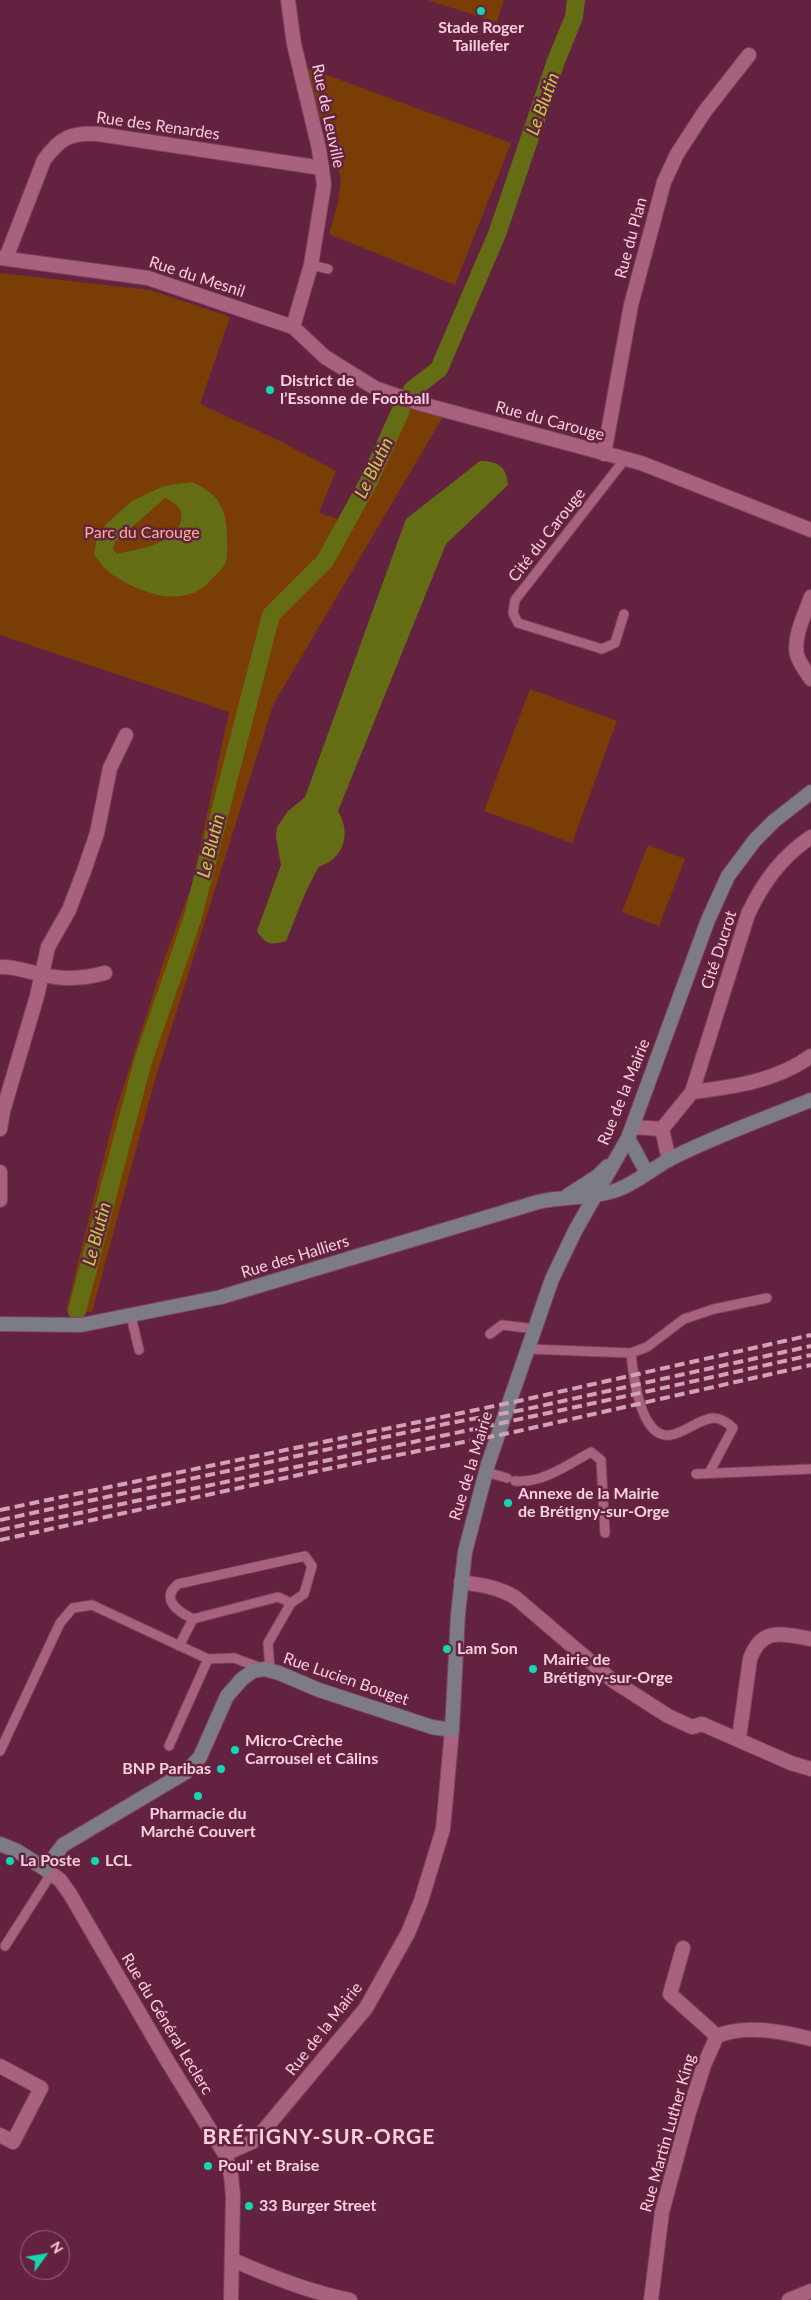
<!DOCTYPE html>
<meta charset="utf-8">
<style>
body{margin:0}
#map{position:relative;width:811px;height:2300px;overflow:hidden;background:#632340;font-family:Lato,sans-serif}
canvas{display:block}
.north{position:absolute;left:20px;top:2230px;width:50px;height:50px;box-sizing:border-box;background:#632340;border:1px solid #9f687f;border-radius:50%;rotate:58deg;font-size:14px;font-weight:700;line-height:20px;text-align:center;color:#f8cfdd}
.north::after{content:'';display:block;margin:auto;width:18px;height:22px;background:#17d5b2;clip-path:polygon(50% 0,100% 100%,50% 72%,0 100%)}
</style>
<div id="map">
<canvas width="811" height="2300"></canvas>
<div class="north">N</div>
</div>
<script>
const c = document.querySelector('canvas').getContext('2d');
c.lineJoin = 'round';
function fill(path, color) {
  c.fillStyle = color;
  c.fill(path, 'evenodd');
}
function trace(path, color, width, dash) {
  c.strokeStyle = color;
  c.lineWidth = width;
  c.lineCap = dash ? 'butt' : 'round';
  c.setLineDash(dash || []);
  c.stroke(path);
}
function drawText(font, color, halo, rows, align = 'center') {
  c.font = font + ' Lato,sans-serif';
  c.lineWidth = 5;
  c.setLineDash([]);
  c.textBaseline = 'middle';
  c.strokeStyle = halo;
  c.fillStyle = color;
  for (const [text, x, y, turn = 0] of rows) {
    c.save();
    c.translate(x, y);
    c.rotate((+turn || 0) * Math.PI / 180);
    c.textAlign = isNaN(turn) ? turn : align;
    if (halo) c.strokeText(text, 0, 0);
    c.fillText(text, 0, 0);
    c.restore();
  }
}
const green = new Path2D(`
 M 427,0 L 504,0 L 497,22 Z
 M 300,65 L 511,143 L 455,285 L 329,234 L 338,202 L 341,179 L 333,152 Z
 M 0,273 L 150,290 L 230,317 L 200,404 L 280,441 L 336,471 L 319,513 L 342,520 L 395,402 L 444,415 L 273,705 L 154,1083 L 92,1312 L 66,1311 L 115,1113 L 164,960 L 192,885 L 229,712 L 0,635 Z
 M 530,689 L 617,721 L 572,843 L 484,811 Z
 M 648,845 L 685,859 L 659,926 L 622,912 Z`);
const water = new Path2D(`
 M 480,461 C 498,461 507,467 508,485 L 446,544 L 338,811 C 348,828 348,850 329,862 C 325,865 319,865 317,870 C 304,892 296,918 286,941 C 271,946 265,944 257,931 L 281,865 L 276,837 L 277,827 L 288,811 L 305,797 L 406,519 Z
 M 191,482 C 219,493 227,509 227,538 C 227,545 228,557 225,564 C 222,569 216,575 212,579 C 185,611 137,593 109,572 C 103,568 98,560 94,554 L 97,537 L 107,523 L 132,501 L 164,486 ZM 165,498 C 176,504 184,508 181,521 C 176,544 137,549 117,554 L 113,549 L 115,542 Z`);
const canal = new Path2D(`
 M 412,390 L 439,369 L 497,234 L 556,61 L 574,17 L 576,0
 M 77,1311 L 143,1061 L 192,920 L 271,615 L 325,561 L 369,481 L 401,410`);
const service = new Path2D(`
 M 311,265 L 328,269
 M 624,614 L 615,643 L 602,649 L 518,623 L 513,613 L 515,600 L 625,459
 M 131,1316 L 139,1350
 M 490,1334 L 502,1325 L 535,1329
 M 528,1349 L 631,1353 L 647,1347 L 684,1319 L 714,1309 L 767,1298
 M 631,1353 C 633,1374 640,1439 670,1435 C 685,1433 699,1419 713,1418 C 722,1418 728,1423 733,1428 L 709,1473
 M 486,1472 L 507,1478
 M 696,1474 L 811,1469
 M 515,1481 C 542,1484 569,1464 591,1452 L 601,1460 L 605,1533
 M 179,1646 L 193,1619
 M 270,1670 L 268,1643 L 291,1603 L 304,1594 L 312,1566 L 305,1556 L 178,1584 C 160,1599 177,1611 193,1619 L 278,1597 L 291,1603
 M 169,1746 L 208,1659
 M 0,1751 L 60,1623 L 73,1608 L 92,1605 L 208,1659 L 234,1658 L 261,1668
 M 5,1946 L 51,1874`);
const minor = new Path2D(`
 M 0,258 L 148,278 L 293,327 L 325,357 L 375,388 L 418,403 L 641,463 L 811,530
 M 6,258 L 44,160 C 60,138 71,132 98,134 L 322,168
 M 604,454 L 631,305 L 664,182 L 677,154 L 705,111 L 749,55
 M 811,597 C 805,614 793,637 797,655 C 800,664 806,672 811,679
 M 0,967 C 13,966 26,971 39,974 C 62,980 83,979 105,973
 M 692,1092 C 733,1087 777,1081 811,1056
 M 632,1127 L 662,1129
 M 0,1129 L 3,1111 L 37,996 L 48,947 L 69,910 L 84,871 L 97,833 L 110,768 L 126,735
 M 662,1129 L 692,1092 L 748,914 C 762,884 782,856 811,837
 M 662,1129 L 669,1160
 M 0,1172 L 0,1200
 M 461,1582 C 481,1585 499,1587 516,1598 L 612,1680 L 668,1716 L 692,1727 L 702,1724 L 791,1763 L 811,1769
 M 739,1738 L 750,1659 C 762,1626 783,1634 811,1639
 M 683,1948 L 670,1994 L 717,2036
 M 0,2066 L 41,2088 L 13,2142 L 0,2135
 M 225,2154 L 252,2142 L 264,2130 L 366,2008 L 408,1933 L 421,1901 L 443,1829 L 452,1730
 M 233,2260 C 271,2277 309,2292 350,2300
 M 651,2300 L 662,2212 L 689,2112 L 704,2065 L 717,2036 C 745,2024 782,2031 811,2039
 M 789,2300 L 811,2291`);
const tertiary = new Path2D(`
 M 288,0 L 294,44 L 319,149 L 324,185 L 311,265 L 293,327
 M 45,1869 L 60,1880 L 70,1894 L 168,2062 L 225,2154 L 231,2175 L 233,2196 L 231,2300`);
const secondary = new Path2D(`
 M 628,1138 L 647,1173
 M 567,1196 L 598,1176 L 608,1166
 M 0,1324 L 81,1325 L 221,1297 L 538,1202 C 564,1196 591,1199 617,1190 C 636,1183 652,1169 670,1159 C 715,1136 764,1119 811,1100
 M 0,1844 L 17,1851 L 45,1869 L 63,1845 L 186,1772 L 200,1757 L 227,1696 L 242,1679 L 253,1671 L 264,1669 L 279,1673 L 319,1690 L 432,1727 L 452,1730 L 458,1614 L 465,1552 L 488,1464 L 552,1279 L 575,1231 L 628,1138 L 708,920 L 728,876 L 755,840 L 774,821 L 811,792`);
const rail = new Path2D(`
 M 0,1510 L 523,1400 L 811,1335
 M 0,1520 L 450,1423 L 522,1410 L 811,1346
 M 0,1530 C 270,1472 541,1416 811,1355
 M 0,1540 L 317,1471 L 514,1432 L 811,1365`);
const markers = [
 [481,11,5,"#17d5b2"],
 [270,390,5,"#17d5b2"],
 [508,1503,5,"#17d5b2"],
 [447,1649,5,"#17d5b2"],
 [533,1669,5,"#17d5b2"],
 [235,1750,5,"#17d5b2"],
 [221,1769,5,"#17d5b2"],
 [198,1796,5,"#17d5b2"],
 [10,1861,5,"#17d5b2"],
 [95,1861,5,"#17d5b2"],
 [208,2166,5,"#17d5b2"],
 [249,2206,5,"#17d5b2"]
];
const poiNames = [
 ["Stade Roger",481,28,"center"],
 ["Taillefer",481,46,"center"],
 ["District de",280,381],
 ["l’Essonne de Football",280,399],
 ["Annexe de la Mairie",518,1494],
 ["de Brétigny-sur-Orge",518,1512],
 ["Lam Son",457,1649],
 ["Mairie de",543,1660],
 ["Brétigny-sur-Orge",543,1678],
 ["Micro-Crèche",245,1741],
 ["Carrousel et Câlins",245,1759],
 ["BNP Paribas",211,1769,"right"],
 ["Pharmacie du",198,1814,"center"],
 ["Marché Couvert",198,1832,"center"],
 ["La Poste",20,1861],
 ["LCL",105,1861],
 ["Poul' et Braise",218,2166],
 ["33 Burger Street",259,2206]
];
const streetNames = [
 ["Rue de Leuville",328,116,78],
 ["Rue des Renardes",158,126,8],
 ["Rue du Plan",631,238,-75],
 ["Rue du Mesnil",197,277,18],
 ["Rue du Carouge",550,421,15],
 ["Cité du Carouge",547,535,-52],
 ["Cité Ducrot",719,950,-72],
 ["Rue de la Mairie",624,1092,-68],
 ["Rue des Halliers",295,1257,-17],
 ["Rue de la Mairie",471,1466,-73],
 ["Rue Lucien Bouget",346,1679,19],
 ["Rue du Général Leclerc",167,2024,59],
 ["Rue de la Mairie",324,2029,-52],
 ["Rue Martin Luther King",668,2133,-74]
];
const parkNames = [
 ["Parc du Carouge",142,533]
];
const waterNames = [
 ["Le Blutin",543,104,-70],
 ["Le Blutin",374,468,-64],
 ["Le Blutin",211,846,-76],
 ["Le Blutin",97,1234,-75]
];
const districtNames = [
 ["BRÉTIGNY-SUR-ORGE",319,2137]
];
fill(green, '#793d05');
fill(water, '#656d14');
trace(canal, '#656d14', 18);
trace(service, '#7b425d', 11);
trace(minor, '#7b425d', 16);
trace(tertiary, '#7b425d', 16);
trace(secondary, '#7b425d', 16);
trace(service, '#a9627e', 9);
trace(minor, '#a9627e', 14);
trace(tertiary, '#a9627e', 14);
trace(secondary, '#7d7b86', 14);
trace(rail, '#d1a2b4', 4, [10, 5]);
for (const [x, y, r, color] of markers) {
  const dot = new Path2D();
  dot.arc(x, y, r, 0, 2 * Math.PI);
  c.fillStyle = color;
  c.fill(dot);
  trace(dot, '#632340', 2);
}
drawText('bold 16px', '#f8cfdd', '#632340', poiNames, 'left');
drawText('16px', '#f8cfdd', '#632340', streetNames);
drawText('16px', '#f9b588', '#632340', parkNames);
drawText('italic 18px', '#c2d13f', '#632340', waterNames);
c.letterSpacing = '1px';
drawText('bold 21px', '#f8cfdd', '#632340', districtNames);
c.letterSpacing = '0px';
</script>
